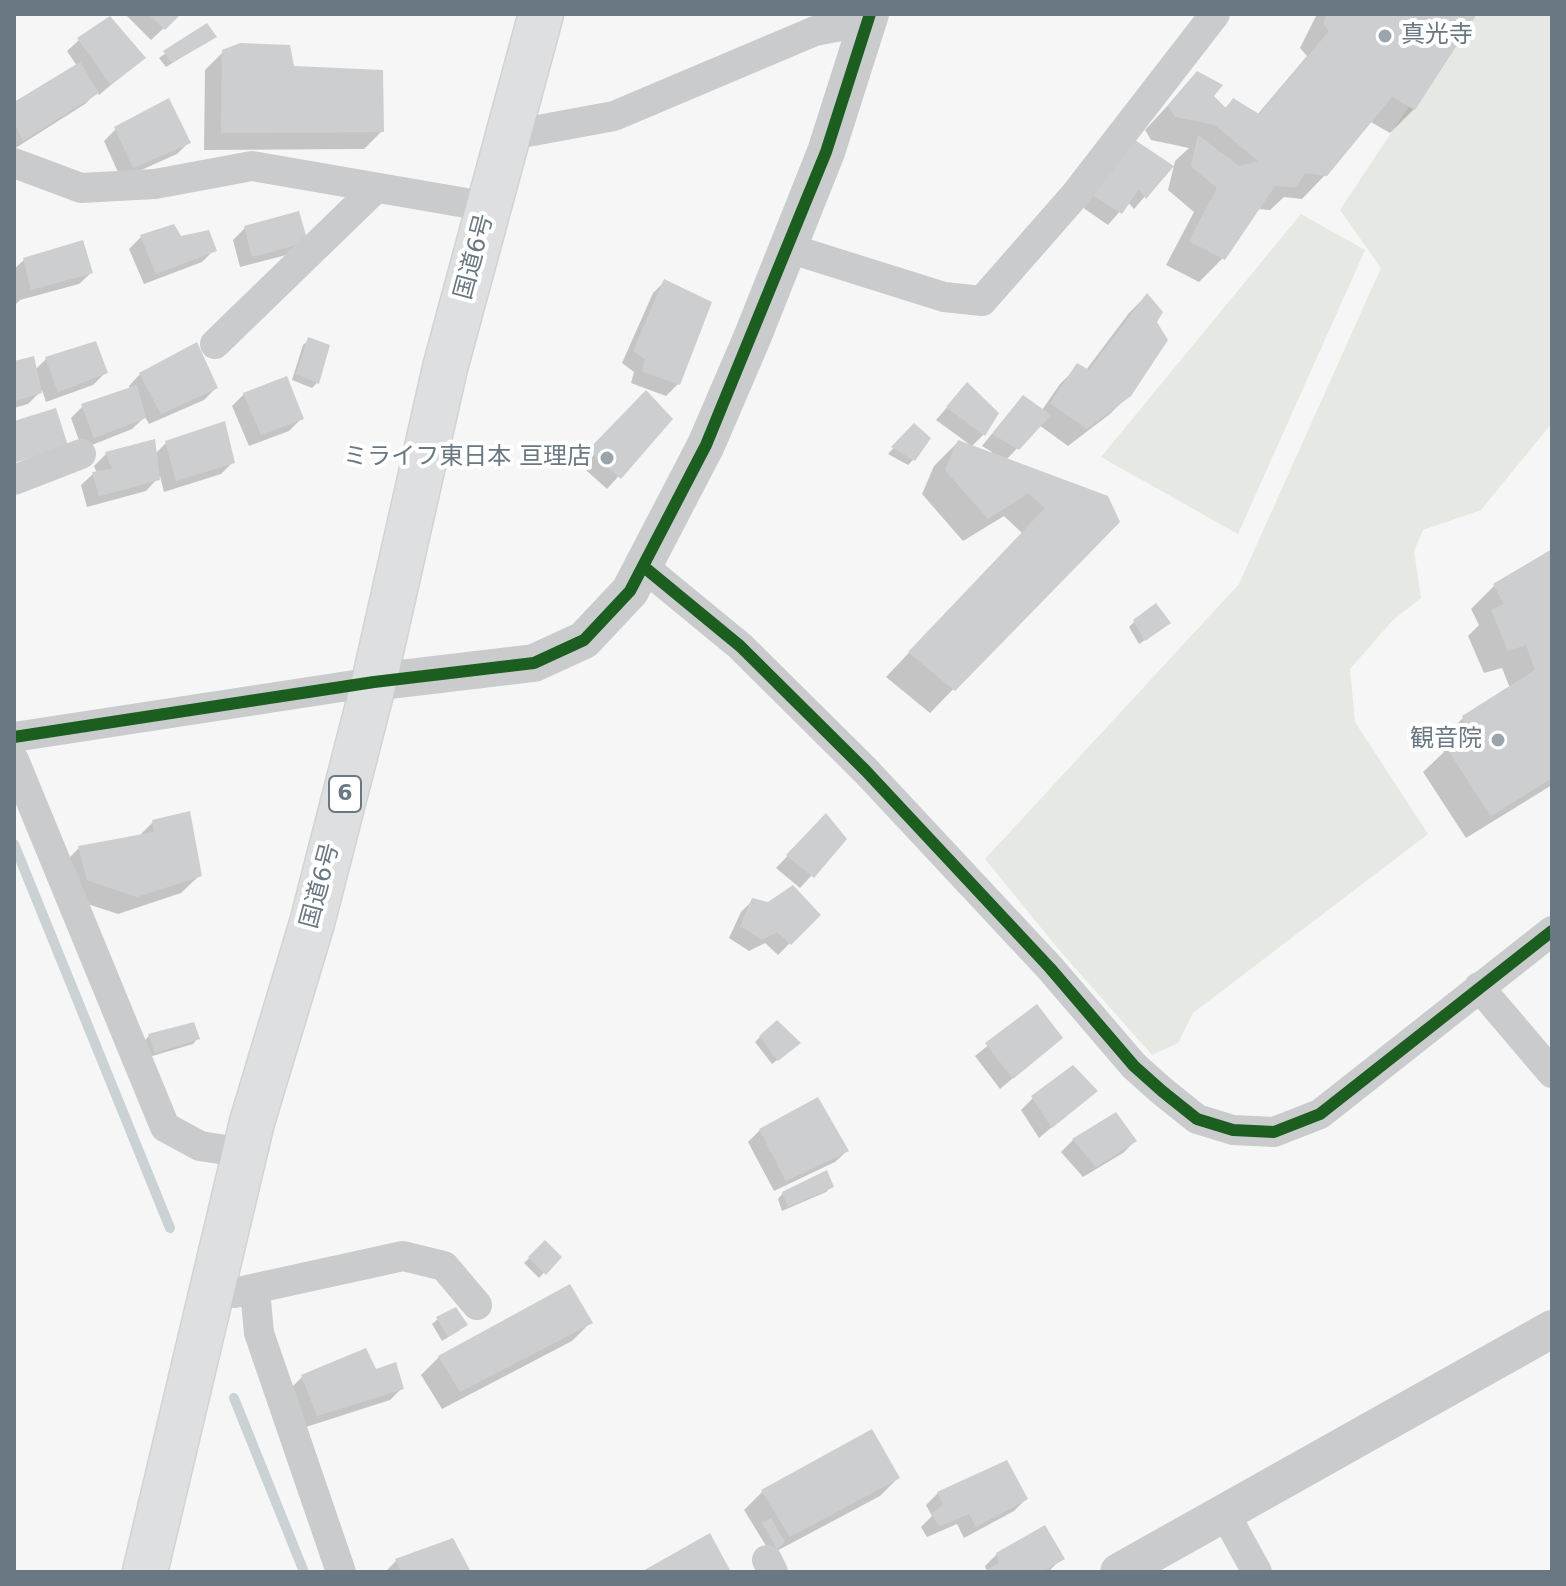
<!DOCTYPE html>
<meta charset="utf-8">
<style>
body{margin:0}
#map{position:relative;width:1566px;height:1586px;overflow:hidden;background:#f6f6f6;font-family:"DejaVu Sans",sans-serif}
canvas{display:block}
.frame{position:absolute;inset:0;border:16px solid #697883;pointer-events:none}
</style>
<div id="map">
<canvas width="1566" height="1586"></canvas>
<div class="frame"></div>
</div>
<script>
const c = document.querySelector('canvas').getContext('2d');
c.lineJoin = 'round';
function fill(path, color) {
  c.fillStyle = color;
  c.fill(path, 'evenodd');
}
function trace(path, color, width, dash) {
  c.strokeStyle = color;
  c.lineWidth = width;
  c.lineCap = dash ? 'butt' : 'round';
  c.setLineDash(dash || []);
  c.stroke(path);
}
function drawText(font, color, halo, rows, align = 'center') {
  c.font = font + ' "DejaVu Sans","Noto Sans JP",sans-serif';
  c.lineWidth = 8;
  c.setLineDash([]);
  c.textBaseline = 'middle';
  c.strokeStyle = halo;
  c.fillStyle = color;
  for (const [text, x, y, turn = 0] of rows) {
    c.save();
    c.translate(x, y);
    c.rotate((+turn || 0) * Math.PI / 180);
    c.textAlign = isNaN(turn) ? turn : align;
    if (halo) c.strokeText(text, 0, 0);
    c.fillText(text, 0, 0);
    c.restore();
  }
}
const green = new Path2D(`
 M 1470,14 L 1552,14 L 1552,423 L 1481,510 L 1423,530 L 1414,551 L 1421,598 L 1393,620 L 1350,669 L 1355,722 L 1428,834 L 1193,1013 L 1178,1043 L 1152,1055 L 1060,951 L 985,859 L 1239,584 L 1381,268 L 1340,210 Z
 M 1301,214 L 1365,250 L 1238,534 L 1101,457 Z`);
const shadow = new Path2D(`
 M 125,14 L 179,14 L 151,40 Z
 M 1317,14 L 1475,14 L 1414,109 L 1390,133 L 1369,121 L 1326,174 L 1302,199 L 1284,197 L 1270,210 L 1257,209 L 1223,258 L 1199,282 L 1166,265 L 1194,212 L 1168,190 L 1175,161 L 1189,148 L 1151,140 L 1145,130 L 1198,73 L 1211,96 L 1224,109 L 1233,100 L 1257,115 L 1307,56 L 1300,48 Z
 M 206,25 L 214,37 L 166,67 L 159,58 Z
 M 79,40 L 143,58 L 99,95 L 97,92 L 85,104 L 14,149 L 14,104 L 77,66 L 67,51 Z
 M 223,52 L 292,68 L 382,131 L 364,149 L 204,150 L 205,70 Z
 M 116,129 L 188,143 L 177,154 L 121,179 L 104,141 Z
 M 1117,151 L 1171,166 L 1134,209 L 1128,202 L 1108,225 L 1082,207 Z
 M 173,226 L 180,238 L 214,250 L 202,262 L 144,284 L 129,249 L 141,237 Z
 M 245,228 L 305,241 L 294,253 L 240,267 L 233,240 Z
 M 24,260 L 91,273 L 79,284 L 20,300 L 14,306 L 14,269 Z
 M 665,281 L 678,384 L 666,396 L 631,383 L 634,372 L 622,363 L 653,293 Z
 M 1147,295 L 1154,322 L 1129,395 L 1110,414 L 1068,446 L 1039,425 L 1006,460 L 1117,522 L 930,713 L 886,677 L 1022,533 L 1004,516 L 963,541 L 922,494 L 934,466 L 958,442 L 969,444 L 936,420 L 956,397 L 997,414 L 983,435 L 971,447 L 991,454 L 992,452 L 982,446 L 1012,409 L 1024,397 L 1042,410 L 1060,384 L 1078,366 L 1086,370 L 1129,313 Z
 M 309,340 L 317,383 L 312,388 L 292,380 L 303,345 Z
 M 46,359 L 105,373 L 93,385 L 46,402 L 42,390 L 28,404 L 14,408 L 14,363 L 35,370 Z
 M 140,374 L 216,388 L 204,400 L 149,424 L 145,417 L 132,429 L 82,449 L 71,418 L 83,406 L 130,390 L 129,386 Z
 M 646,393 L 670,419 L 607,489 L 578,463 Z
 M 244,394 L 301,419 L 289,431 L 249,446 L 232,406 Z
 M 914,425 L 913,460 L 908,465 L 888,454 Z
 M 166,443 L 233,462 L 221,474 L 164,492 L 160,476 L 146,491 L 87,507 L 81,485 L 93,474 L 97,473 L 94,466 L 106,454 L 155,454 Z
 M 1552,551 L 1552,785 L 1466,838 L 1423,772 L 1444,752 L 1439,742 L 1463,718 L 1510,688 L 1502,668 L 1484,673 L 1468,636 L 1479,625 L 1471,609 L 1495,585 Z
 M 1134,622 L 1163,628 L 1139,644 L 1129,627 Z
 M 826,816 L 845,839 L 800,888 L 776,868 Z
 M 153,822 L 200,875 L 181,893 L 118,914 L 69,898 L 61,866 L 79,848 L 138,837 Z
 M 753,900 L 818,915 L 778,955 L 765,943 L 749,951 L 729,938 L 741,912 Z
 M 1037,1006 L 1060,1038 L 1000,1089 L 975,1056 Z
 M 149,1036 L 198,1038 L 193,1044 L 149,1057 L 144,1041 Z
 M 760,1037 L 793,1048 L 772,1064 L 755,1042 Z
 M 1095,1091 L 1039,1138 L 1021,1110 L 1033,1098 Z
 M 1115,1115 L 1135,1141 L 1123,1153 L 1083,1177 L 1061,1152 L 1073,1140 Z
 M 760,1130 L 847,1151 L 835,1162 L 774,1191 L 748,1142 Z
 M 832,1186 L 826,1192 L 782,1211 L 778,1199 L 783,1193 Z
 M 545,1243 L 559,1257 L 539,1278 L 524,1263 Z
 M 438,1319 L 460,1330 L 442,1341 L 432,1324 Z
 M 590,1323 L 572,1341 L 442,1409 L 421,1375 L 439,1357 Z
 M 302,1377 L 402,1388 L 390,1400 L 306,1427 L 290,1389 Z
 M 871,1431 L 898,1478 L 880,1496 L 771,1554 L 744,1510 L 762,1492 Z
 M 938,1493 L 1026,1499 L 1014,1511 L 964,1538 L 957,1524 L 927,1537 L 921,1527 L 932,1516 L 926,1505 Z
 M 452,1541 L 468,1572 L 385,1572 L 396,1561 Z
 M 997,1554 L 1062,1558 L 1048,1572 L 987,1572 L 985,1566 Z`);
const stream = new Path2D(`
 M 14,844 L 170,1228
 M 234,1398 L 304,1572`);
const building = new Path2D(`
 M 148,14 L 181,14 L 165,30 Z
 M 1327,14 L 1477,14 L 1415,110 L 1392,97 L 1327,176 L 1305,173 L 1296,187 L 1275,186 L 1225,260 L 1189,241 L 1217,188 L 1191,166 L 1198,135 L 1239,166 L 1258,161 L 1215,125 L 1175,117 L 1168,105 L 1197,71 L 1223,85 L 1214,96 L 1226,108 L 1233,98 L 1259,114 L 1329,31 L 1323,23 Z
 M 110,16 L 146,58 L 111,85 L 77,38 Z
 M 207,23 L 217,37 L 172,63 L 163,51 Z
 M 240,43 L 290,45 L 294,66 L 383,70 L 384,132 L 221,133 L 222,50 Z
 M 80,62 L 99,93 L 23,141 L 14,123 L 14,102 Z
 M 169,98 L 191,143 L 133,168 L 114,127 Z
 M 1129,136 L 1174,166 L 1146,199 L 1139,189 L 1122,214 L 1093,195 Z
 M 299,211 L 308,242 L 252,257 L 244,226 Z
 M 174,224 L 181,236 L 209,230 L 217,251 L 156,274 L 140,235 Z
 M 83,240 L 93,273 L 31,290 L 23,258 Z
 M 664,279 L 712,302 L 680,385 L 642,371 L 645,359 L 633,351 Z
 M 1147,293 L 1163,312 L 1157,322 L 1168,340 L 1131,396 L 1087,429 L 1050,403 L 1077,363 L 1089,370 Z
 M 308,337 L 330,345 L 319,384 L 296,374 Z
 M 96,341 L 108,373 L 58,392 L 45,357 Z
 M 197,342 L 218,388 L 161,414 L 139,373 Z
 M 34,356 L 42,393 L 14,401 L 14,361 Z
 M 287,376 L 304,419 L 261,435 L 243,393 Z
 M 967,382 L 999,413 L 985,436 L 946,407 Z
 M 137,385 L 146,418 L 94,438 L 81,404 Z
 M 646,390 L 673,419 L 621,479 L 588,450 Z
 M 1023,395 L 1051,415 L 1019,450 L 992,434 Z
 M 56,408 L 68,446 L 14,463 L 14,421 Z
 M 225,421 L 235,463 L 176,481 L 165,441 Z
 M 914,423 L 931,438 L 915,461 L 891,447 Z
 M 155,439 L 160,480 L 99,496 L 92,472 L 112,469 L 105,452 Z
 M 958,440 L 1108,496 L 1120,522 L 955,691 L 908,652 L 1045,508 L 1028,493 L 988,519 L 945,470 Z
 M 1552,549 L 1552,778 L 1491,816 L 1446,747 L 1470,736 L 1462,716 L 1535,670 L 1526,645 L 1508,651 L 1491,610 L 1504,604 L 1493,584 Z
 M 1156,603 L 1171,623 L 1145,641 L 1133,620 Z
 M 190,811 L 202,876 L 137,897 L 87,880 L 78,846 L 154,832 L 152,820 Z
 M 826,813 L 847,839 L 814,878 L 786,855 Z
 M 793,885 L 821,915 L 791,945 L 777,932 L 762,940 L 740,926 L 752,898 L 768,902 Z
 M 1037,1004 L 1063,1038 L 1013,1079 L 985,1043 Z
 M 777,1020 L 801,1043 L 778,1061 L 759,1036 Z
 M 194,1022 L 200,1039 L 155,1053 L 148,1034 Z
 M 1073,1065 L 1098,1091 L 1052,1128 L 1031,1096 Z
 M 818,1097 L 849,1151 L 786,1181 L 759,1129 Z
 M 1116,1112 L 1137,1141 L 1096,1167 L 1072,1139 Z
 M 827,1170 L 834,1187 L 788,1207 L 782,1192 Z
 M 545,1240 L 562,1257 L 546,1275 L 528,1257 Z
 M 570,1284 L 593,1323 L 460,1392 L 438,1356 Z
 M 456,1307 L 468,1325 L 448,1337 L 436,1317 Z
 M 366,1348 L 376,1369 L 396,1362 L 404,1389 L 317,1416 L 301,1375 Z
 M 872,1429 L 900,1478 L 790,1537 L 761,1490 Z
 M 1007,1460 L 1028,1499 L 976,1527 L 969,1514 L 940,1526 L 931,1514 L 943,1505 L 937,1492 Z
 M 771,1518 L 785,1542 L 777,1549 L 762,1523 Z
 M 1045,1525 L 1065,1559 L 1042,1572 L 983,1572 L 999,1563 L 996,1553 Z
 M 710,1533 L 731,1572 L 641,1572 Z
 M 453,1538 L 471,1572 L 401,1572 L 395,1559 Z`);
const minor = new Path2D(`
 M 511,135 L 614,116 L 815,31 L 867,21
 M 14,163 L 81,188 L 155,184 L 252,166 L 489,207
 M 788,248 L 944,297 L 982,301 L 1075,195 L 1215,14
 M 215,344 L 376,188
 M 14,480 L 81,454
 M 644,567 L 740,646 L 866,771 L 1050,968 L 1134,1066 L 1162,1091 L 1197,1119 L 1233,1130 L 1274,1132 L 1320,1114 L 1552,931
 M 14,737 L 374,682
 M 14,760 L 165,1127 L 200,1146 L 245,1153
 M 1479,987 L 1552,1073
 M 255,1290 L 259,1333 L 341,1572
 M 234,1293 L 403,1256 L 444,1266 L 477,1305
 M 1225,1514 L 1257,1572
 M 767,1560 L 773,1572`);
const tertiary = new Path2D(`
 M 374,682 L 534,663 L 584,640 L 630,591 L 706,445 L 752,338 L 826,152 L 870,14
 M 1119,1572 L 1552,1329`);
const trunk = new Path2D(`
 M 145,1572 L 252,1122 L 312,923 L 374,682 L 445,368 L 541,14`);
const cycleway = new Path2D(`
 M 644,567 L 740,646 L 866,771 L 1050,968 L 1134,1066 L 1162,1091 L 1197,1119 L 1233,1130 L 1274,1132 L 1320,1114 L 1552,931
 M 14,737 L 374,682 L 534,663 L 584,640 L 630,591 L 706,445 L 826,152 L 870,14`);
const markers = [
 [1385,36,8,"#9aa4ab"],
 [607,458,8,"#9aa4ab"],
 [1498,740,8,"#9aa4ab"]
];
const shields = [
 [345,794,32]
];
const shieldNames = [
 ["6",345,794]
];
const poiNames = [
 ["真光寺",1401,36,"left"],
 ["ミライフ東日本 亘理店",591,458],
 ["観音院",1482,740]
];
const streetNames = [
 ["国道6号",475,257,-75],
 ["国道6号",321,886,-75]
];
fill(green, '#e5e8e3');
fill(shadow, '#0003');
trace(stream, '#cbd2d5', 10);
fill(building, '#cdcecf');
trace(trunk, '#d2d3d3', 47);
trace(minor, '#c9cbcc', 30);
trace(tertiary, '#c9cbcc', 38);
trace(trunk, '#dedfe0', 44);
trace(cycleway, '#1b5e20', 12);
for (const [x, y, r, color] of markers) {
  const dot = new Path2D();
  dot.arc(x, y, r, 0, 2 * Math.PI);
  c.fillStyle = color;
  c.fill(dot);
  trace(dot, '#fff', 3);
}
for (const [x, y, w] of shields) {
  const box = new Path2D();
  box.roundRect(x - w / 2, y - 18, w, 36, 6);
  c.fillStyle = '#fff';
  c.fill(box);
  trace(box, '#697883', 2);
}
drawText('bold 22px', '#697883', null, shieldNames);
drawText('24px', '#697883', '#fff', poiNames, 'right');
drawText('24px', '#697883', '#fff', streetNames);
</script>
